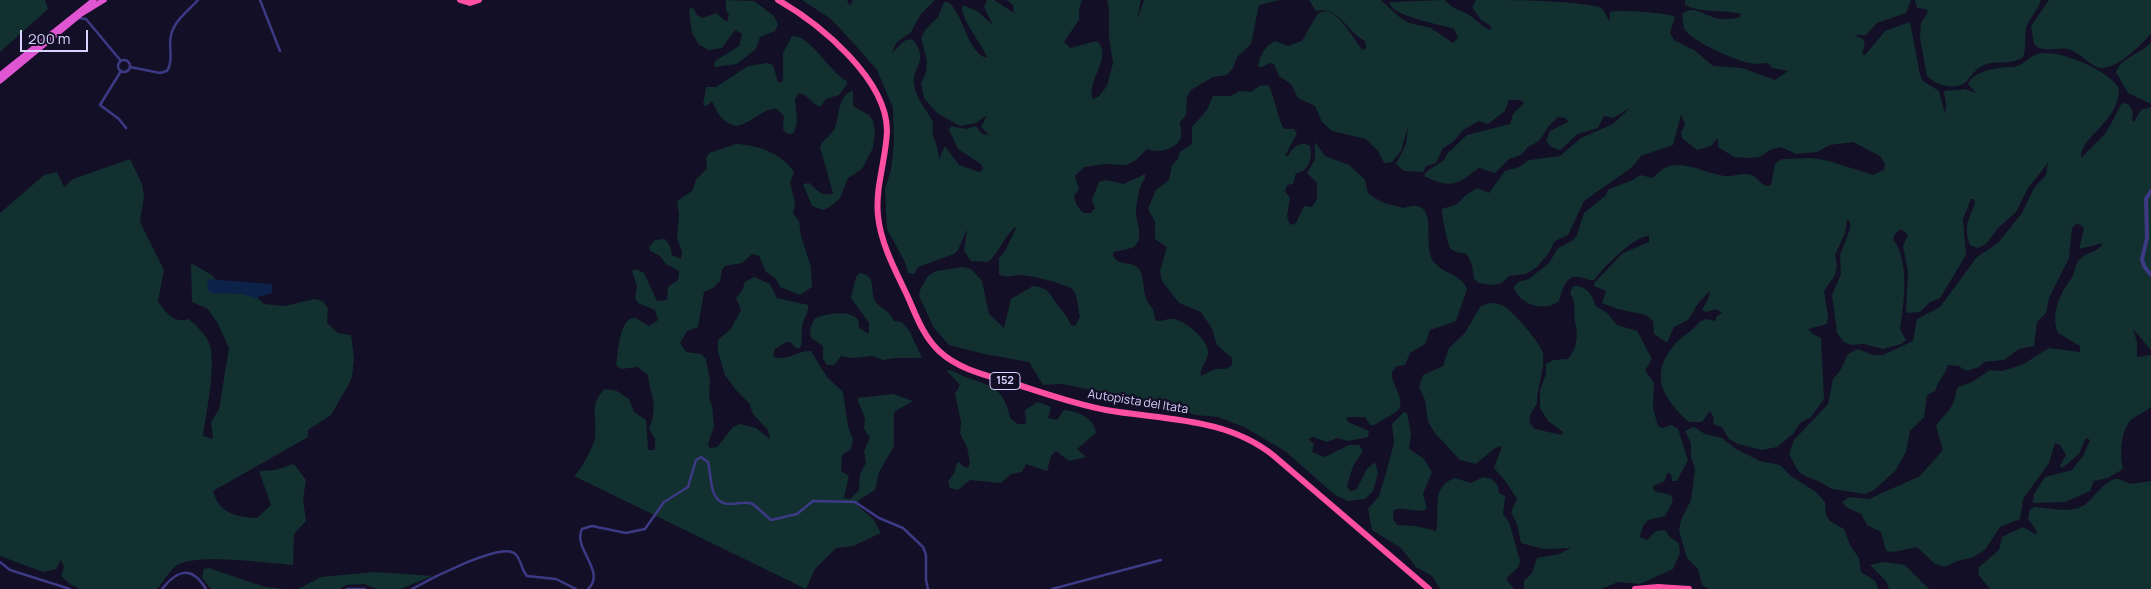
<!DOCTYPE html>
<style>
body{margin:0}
#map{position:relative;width:2151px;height:589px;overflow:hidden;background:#130f26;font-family:Manrope,sans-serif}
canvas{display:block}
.scale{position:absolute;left:20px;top:30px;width:68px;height:22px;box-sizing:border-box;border:2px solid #d9d4ff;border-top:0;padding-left:6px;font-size:15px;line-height:18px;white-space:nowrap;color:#d9d4ff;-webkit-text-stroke:4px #130f26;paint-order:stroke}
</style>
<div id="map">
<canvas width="2151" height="589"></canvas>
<div class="scale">200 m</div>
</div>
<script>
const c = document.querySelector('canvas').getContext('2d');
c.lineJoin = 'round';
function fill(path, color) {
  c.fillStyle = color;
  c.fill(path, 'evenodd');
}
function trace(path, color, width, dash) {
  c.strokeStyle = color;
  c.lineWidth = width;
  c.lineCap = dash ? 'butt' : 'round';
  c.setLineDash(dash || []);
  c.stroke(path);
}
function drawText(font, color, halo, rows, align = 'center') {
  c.font = font + ' Manrope,sans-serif';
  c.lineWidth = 4.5;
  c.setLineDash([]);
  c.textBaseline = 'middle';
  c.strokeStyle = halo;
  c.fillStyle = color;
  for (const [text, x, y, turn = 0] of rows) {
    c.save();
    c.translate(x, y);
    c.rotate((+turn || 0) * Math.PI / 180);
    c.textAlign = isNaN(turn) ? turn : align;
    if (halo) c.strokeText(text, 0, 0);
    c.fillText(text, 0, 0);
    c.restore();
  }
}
const green = new Path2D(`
 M 0,0 L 45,0 L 48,9 L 0,52 Z
 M 726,0 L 754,1 L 774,16 L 778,24 L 775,31 L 760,37 L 756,49 L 737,64 L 714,67 L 715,61 L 739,46 L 742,34 L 735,30 L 722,48 L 709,50 L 699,45 L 692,33 L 689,9 L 693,8 L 697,15 L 703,18 L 716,13 L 727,22 L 729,15 L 726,10 Z
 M 802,0 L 847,0 L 850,6 L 853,0 L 935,0 L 921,14 L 911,32 L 897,42 L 892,52 C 899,50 901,37 913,40 C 930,61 912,66 914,84 C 916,99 927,110 933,122 C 930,140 939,142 939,159 L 945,146 L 959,165 L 980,172 L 983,169 L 981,164 L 958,149 L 949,130 L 951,126 L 966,129 L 976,126 L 982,134 L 989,135 L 981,127 L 987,115 L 976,123 L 960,126 L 937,113 L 924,98 L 921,84 L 926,72 L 927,61 L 921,38 L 925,30 L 938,17 L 944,2 L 948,2 C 964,14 967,53 987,58 C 985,48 957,15 963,5 L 977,11 L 993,25 L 984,7 L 987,0 L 994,0 L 1014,13 L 1013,5 L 1007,0 L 1082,0 L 1079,10 L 1079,20 L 1064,42 L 1070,48 L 1097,41 C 1114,56 1085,83 1093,99 L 1099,96 L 1107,86 L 1113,63 L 1109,37 L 1109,10 L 1107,0 L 1141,0 L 1137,20 L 1144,0 L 1280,0 L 1259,5 L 1251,44 L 1237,57 L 1233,68 L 1227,75 L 1213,77 L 1191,90 L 1187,97 L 1186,115 L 1180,122 C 1180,127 1182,130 1181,135 C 1180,149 1158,154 1147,149 L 1136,160 L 1126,165 L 1105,164 L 1084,167 L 1075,176 L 1079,189 L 1074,196 L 1076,204 L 1083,213 L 1091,213 L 1095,208 L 1092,200 L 1099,182 L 1106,180 L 1124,184 L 1145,174 L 1145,178 C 1139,186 1137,200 1136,211 C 1135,220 1146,239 1133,247 C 1128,250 1120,250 1114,252 L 1113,255 C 1117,267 1132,260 1139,269 C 1144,277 1143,287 1145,295 C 1149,309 1154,303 1155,320 C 1161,323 1167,318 1174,319 C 1186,321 1210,341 1208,354 C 1207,362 1199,369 1201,376 L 1215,369 L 1226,369 L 1232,365 L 1232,358 L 1217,345 L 1212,329 L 1201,312 L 1179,303 L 1162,281 L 1160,271 L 1167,247 L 1155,239 L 1155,222 L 1148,209 L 1156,190 L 1169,180 L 1172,165 L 1178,159 L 1180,152 L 1192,144 L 1192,127 L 1207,110 L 1213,96 L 1230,96 L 1240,91 L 1251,92 L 1259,86 L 1268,85 C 1275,95 1278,123 1285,129 L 1294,129 L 1297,133 L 1285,156 L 1288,156 C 1293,146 1301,141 1310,146 C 1313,157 1309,172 1296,173 L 1293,184 L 1287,185 L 1285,191 L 1290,198 L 1287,216 L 1290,225 L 1296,223 L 1304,206 L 1312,207 L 1317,199 L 1317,183 L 1307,173 L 1315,159 L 1315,142 L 1325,156 L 1349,165 L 1361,176 L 1365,180 L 1368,193 L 1373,197 L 1384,203 L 1403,208 C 1444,195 1419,247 1435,263 C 1445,275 1460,273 1467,289 L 1456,321 L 1430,330 L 1425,344 L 1410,353 L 1405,365 L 1397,366 L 1392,372 C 1390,384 1407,400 1398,410 C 1393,415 1381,420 1374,425 L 1370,425 L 1365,417 L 1346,417 L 1348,422 L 1369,431 L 1368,437 L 1348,441 L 1337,438 L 1327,442 L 1313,437 L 1308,439 L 1314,444 L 1312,452 L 1325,457 L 1349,445 L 1359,445 L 1363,451 L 1353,466 L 1347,486 L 1350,491 L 1356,490 L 1367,469 L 1375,462 L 1378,473 L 1373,491 L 1365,499 L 1348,501 L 1335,495 L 1285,451 L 1244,427 L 1218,417 L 1196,415 L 1173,408 L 1111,403 L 1105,399 L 1102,392 L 1062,384 L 1043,385 L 1029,362 L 984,354 L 949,345 L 934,328 L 919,296 L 920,290 L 928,276 L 936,271 L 962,267 L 971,269 L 982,281 L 989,314 L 1004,328 L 1011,299 L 1033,286 C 1051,287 1051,298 1060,308 C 1065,315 1068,317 1071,325 L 1075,326 L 1080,317 C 1078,309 1078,297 1073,290 C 1068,284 1027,274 1018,275 C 1011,276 1005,278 999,274 L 999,258 L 1005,251 L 1017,226 C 1004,235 1000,252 988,262 L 971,261 L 964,251 L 967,229 L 958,250 L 954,254 L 918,267 L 914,274 L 908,273 L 905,262 L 887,229 L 886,211 L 885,188 L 891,170 L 894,142 L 893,108 L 877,70 L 856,46 L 831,19 Z
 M 1309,0 L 1381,0 L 1398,16 L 1409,23 L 1431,28 L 1453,43 L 1458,38 L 1454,29 C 1440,24 1392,17 1389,2 L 1445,0 C 1455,12 1462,9 1472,17 C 1479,22 1482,27 1491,30 L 1491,26 L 1481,20 L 1472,7 L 1476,0 C 1508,0 1571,0 1599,7 C 1607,11 1605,17 1610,21 L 1610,12 C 1617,9 1671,13 1675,17 L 1670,33 L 1674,40 L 1694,50 L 1713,66 L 1742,68 L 1775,80 L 1788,71 L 1772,68 L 1768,63 C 1764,63 1760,64 1756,64 C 1739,63 1693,42 1684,29 L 1682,14 C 1694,3 1707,18 1720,19 C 1727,19 1733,19 1740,17 L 1741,14 C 1722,9 1703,14 1685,5 L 1685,0 L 1911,0 L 1906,13 L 1877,23 L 1866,35 L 1854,35 L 1863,39 L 1865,44 L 1862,54 L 1865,55 L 1885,31 L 1910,22 L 1920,75 L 1923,81 L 1939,91 L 1945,114 L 1946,106 L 1944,91 L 1965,89 L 1976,93 L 1968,84 C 1973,70 2001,67 2013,67 C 2023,66 2028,57 2037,54 C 2058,48 2108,70 2119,88 C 2120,122 2079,137 2081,158 L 2106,133 L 2122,103 L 2128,104 L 2133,112 L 2132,120 L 2134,122 L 2141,110 L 2151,107 L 2151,350 L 2133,329 L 2137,342 L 2137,357 L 2151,355 L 2151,407 C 2145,412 2137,415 2131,420 C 2120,432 2120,455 2123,469 L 2108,478 L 2094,481 L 2090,491 L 2065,502 L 2033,503 L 2034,494 L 2045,477 L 2072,470 L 2083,456 L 2090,440 L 2086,438 L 2079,454 L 2062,468 L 2060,466 L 2066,455 L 2060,445 L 2055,443 L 2049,463 L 2023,499 L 2020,519 L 2000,527 L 1985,550 L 1971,558 L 1957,561 L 1945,567 L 1935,564 L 1917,547 L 1894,552 L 1886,551 L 1881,532 L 1867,525 L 1861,514 L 1846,507 L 1842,502 L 1849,497 L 1869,499 L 1920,476 L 1943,450 L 1936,426 C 1940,419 1949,412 1953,403 C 1956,398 1955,393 1958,387 L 1972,382 L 1990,370 L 2002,371 L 2022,365 L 2049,348 L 2080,352 L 2080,346 L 2058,333 C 2050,314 2060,294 2071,279 C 2076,272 2074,264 2081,258 C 2088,251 2098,253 2103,243 L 2079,249 L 2084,228 L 2077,223 L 2072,228 L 2069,258 L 2049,298 L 2046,313 L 2037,322 L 2034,346 L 2019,349 L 2004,360 L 1984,362 L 1979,367 L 1966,371 L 1959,366 L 1948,365 C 1945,375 1938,381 1935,391 L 1927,395 L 1924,417 L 1910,431 L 1906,452 L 1895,471 L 1874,490 L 1865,494 L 1832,489 L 1818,481 L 1805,476 L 1798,471 L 1789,454 L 1794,440 L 1828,404 L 1833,379 L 1840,371 L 1848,354 L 1858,349 L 1873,355 L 1883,355 L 1913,341 L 1917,319 L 1940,307 L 1977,257 L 1998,243 L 2022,213 L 2034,188 L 2046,175 L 2048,163 L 2028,188 L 2016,212 L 1998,228 L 1986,244 L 1978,248 L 1970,245 C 1963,226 1969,220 1975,203 L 1974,199 L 1971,199 L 1963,219 L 1966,255 L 1940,298 L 1930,302 L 1920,312 L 1907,313 L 1906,309 L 1908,272 L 1903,246 L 1908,235 L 1901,229 L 1895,234 L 1893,239 C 1910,260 1904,304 1900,329 L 1906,340 L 1901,344 L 1883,349 L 1864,344 L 1851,345 L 1844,342 L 1837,333 L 1832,295 L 1841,274 L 1840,255 L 1850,229 L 1850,222 L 1847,219 L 1845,233 L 1835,255 L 1837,266 L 1835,275 L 1824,291 L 1828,317 L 1827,324 L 1808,329 L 1813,334 L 1821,338 L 1824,399 L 1811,417 L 1800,423 L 1794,433 L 1777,447 L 1762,450 L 1738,444 L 1729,439 L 1722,427 L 1713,424 L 1714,418 L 1710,411 L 1702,422 L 1689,422 C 1662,398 1648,374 1676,343 C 1683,335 1693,331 1699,322 L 1706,319 L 1716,321 L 1716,317 L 1722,313 L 1716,309 L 1706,312 L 1702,310 L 1709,297 L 1710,291 L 1699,302 L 1688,320 L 1674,327 L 1667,343 L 1654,334 L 1653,321 L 1646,315 L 1617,309 L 1602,303 L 1606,291 L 1594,286 L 1595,282 L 1623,253 L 1649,242 L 1649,236 C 1636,234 1602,269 1594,280 C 1588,281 1584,277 1578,277 C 1564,275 1562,293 1559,301 C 1545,313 1518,304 1514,287 L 1518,282 L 1529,279 L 1549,263 L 1558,248 L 1572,241 L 1577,235 L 1584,213 L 1605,196 L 1609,189 L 1633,180 L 1640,175 L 1653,178 C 1674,152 1698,172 1725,176 C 1734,177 1743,172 1752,175 C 1758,178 1761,185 1767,186 L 1771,185 L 1775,164 L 1782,159 L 1812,158 L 1829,161 L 1873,175 L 1884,170 L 1885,164 L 1880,156 L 1853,142 L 1830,145 L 1817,152 L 1796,154 L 1781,147 L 1770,150 L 1760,157 L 1749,158 L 1734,157 L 1718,147 L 1718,138 L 1711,146 L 1697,150 L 1682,138 L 1681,133 L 1685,124 L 1681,115 L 1673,145 L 1641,156 L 1631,168 L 1584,201 L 1568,235 L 1555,241 L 1548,254 L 1537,267 L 1526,274 L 1509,276 L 1502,283 L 1492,285 L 1479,283 L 1474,279 L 1472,265 L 1467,254 C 1462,253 1455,252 1451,249 C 1448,247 1441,213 1442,209 L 1457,204 L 1466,195 L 1477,188 L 1489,193 L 1505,171 L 1519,167 L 1529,160 L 1560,156 L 1581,138 L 1613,124 L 1630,108 L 1613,118 L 1604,116 L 1598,128 L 1578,134 L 1560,150 L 1551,147 L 1546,141 L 1550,131 L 1568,122 L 1566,118 L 1558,117 L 1549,126 L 1539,141 L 1528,147 L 1521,155 L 1509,159 L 1495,173 L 1479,168 C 1456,185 1452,189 1424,176 L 1426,172 L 1444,160 L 1448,153 L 1467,135 L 1510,124 L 1513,114 L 1524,103 L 1521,100 L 1509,100 L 1505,111 L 1488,124 L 1479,121 L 1463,130 L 1453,142 L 1443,148 L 1436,163 L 1426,166 L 1423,172 L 1404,171 L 1396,164 L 1406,144 L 1408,126 L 1401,151 L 1392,162 L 1384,163 L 1378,151 L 1366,139 L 1332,131 L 1322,122 L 1315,106 L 1298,98 L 1291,84 L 1279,76 L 1274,64 L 1270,63 L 1262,67 L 1258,67 C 1259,56 1266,45 1275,41 L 1288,46 L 1302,41 C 1305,37 1315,17 1318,14 C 1335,0 1355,43 1363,50 L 1366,48 L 1365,41 C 1345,31 1340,6 1316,11 Z
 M 1915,0 L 2041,0 C 2038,11 2029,17 2026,29 C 2024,39 2027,47 2023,57 C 2011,66 1999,60 1986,64 C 1976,68 1972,75 1966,82 C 1955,91 1935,85 1927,76 L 1920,38 L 1921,23 L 1928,12 L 1926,9 L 1917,8 Z
 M 2049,0 L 2151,0 L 2151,34 C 2141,45 2112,74 2097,67 C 2088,63 2080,54 2071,50 C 2059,45 2044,55 2034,44 L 2031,26 Z
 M 792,36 C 810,34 829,72 847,81 L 847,84 L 839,95 L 826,99 L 820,107 C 811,103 808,95 799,93 L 795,99 L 797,121 L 794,133 L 788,134 L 783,130 L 784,116 L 777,109 C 765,106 751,124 736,126 C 723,123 717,113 712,101 L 706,106 L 703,105 L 706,87 L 716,87 L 748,66 L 767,63 L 773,65 L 778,82 L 783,82 L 783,53 Z
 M 2151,42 L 2151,104 L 2128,93 L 2116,72 C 2122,56 2142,54 2151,42 Z
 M 853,91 L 853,106 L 869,115 L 873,121 L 875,131 L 873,148 L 862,169 L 848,178 L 840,198 L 830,207 L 823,210 L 812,206 L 803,184 L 809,183 C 816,189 822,198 833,193 L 820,147 C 823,139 831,136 835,128 C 839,118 838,94 853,91 Z
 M 736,144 C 757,145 782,153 794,172 L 790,183 L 795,203 L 793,213 L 799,221 L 801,236 L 811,267 L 812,287 L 800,295 L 780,287 L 776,279 L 766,272 L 759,256 L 752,254 L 742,263 L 725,266 L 722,270 L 720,281 L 713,288 L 704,292 L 698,327 L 687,331 L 680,343 L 686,352 L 701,354 L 706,359 L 710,381 L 709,398 L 712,406 L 714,426 L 708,445 L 710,448 L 717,447 L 733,427 L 740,424 L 756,428 L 770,439 L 768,430 L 753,414 L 749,403 L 736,390 L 725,375 L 718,352 L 718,340 L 731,329 L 741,310 L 736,298 L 742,291 L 745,282 L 754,277 L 770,284 L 777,298 L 808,305 C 809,315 802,319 802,328 C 801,336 803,341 800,348 L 796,348 L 790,342 L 786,342 L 775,349 L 773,356 C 785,363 798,350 811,351 L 827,377 L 843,392 L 848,426 L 853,440 L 851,449 L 842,455 L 841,471 L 849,476 L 844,498 L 850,499 L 859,490 L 860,474 L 866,463 L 864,451 L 870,438 L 864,429 L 865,419 L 857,398 L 893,394 L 913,401 L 894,412 L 894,446 L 879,472 L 875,490 L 859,500 L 857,505 L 874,520 L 881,533 L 853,546 L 836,548 L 815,569 L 806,589 L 574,476 C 581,470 593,448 595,438 C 598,419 588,404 605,389 L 617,391 L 629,399 L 634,412 L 646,420 L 648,450 L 655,450 L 655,439 L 649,429 C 659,403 651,400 648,375 L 637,367 L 621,369 L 616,365 C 618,355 619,316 635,318 C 640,319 644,324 649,326 L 658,320 L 655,310 L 638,303 L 635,298 L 637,286 L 632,271 L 635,269 L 644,273 L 657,301 L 667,300 L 668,287 L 678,280 L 679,271 L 666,264 L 660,256 L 650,251 L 649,247 L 655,240 L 665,239 L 670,246 L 672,255 L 681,259 L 682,252 L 677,238 L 679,214 L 677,201 L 692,191 L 696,180 L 707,168 L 706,158 L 709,153 Z
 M 130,159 L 142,184 L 144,197 L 140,222 L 164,270 L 158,301 C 166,313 174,324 189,319 C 195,325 206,334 209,343 C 217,362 206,415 203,436 L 213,439 L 211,422 L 219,409 L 229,348 L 218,324 L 208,309 L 192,302 L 191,263 L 213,276 L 218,284 L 248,288 L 264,304 L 285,306 L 314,299 L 323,301 L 328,309 L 327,323 L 338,333 L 351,335 L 354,358 L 352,377 L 347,387 L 331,415 L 308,430 L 308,437 L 213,491 C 219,514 237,517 257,518 L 271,505 L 259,471 L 275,470 L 294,464 L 306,480 L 303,499 L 306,521 L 294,534 L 293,565 C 267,563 199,553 177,565 C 170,570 163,582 157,589 L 80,589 L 70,584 L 61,576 L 64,567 L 61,560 L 56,569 L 43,572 L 0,556 L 0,213 L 44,175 L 57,172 L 64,187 L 73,179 Z
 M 859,273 C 878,275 869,290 875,301 C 882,311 887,307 894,321 L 902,322 L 910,332 L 922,358 L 895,358 L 883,360 L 872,356 L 852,358 L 841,356 L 834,365 L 827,365 L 823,359 L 823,346 L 811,338 L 810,329 L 815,318 C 825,314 845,310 855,317 C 859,319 859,324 859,328 L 869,334 L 869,323 L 851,298 L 856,277 Z
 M 1573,286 C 1588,286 1591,294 1596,306 L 1607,313 L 1617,325 L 1637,331 L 1652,359 L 1645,370 L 1654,383 L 1653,408 L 1658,426 L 1663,428 L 1671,425 L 1678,429 L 1688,460 L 1677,481 L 1672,481 L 1671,474 L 1667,473 L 1665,481 L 1653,486 L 1654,491 L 1671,495 L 1673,501 L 1665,516 C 1650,521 1645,515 1640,537 L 1647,540 L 1656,531 L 1665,530 L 1670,537 L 1679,543 L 1680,553 L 1673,569 L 1640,584 L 1618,582 L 1601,589 L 1524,589 L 1524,581 L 1532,573 L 1537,558 L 1559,554 L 1571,548 L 1543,549 L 1521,543 L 1517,524 L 1511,512 L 1517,499 L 1506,482 L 1494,468 L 1502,446 L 1495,448 L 1476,464 L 1460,460 L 1434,432 L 1428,421 L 1425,400 L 1419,387 L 1423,375 L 1443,366 L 1449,348 L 1465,333 L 1480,307 C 1487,302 1494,302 1502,305 C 1511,309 1542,344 1543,354 C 1545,371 1537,386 1537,403 C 1532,413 1524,419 1535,429 L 1562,435 L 1563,432 L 1548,421 L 1540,408 L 1540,390 L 1546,374 L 1546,364 L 1553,360 L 1568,359 C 1578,346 1578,337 1575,321 C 1573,308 1577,306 1570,293 Z
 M 946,370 C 954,370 960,375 968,378 C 994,387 1004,389 1010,418 L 1018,424 L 1026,424 L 1025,410 L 1038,402 L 1051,407 L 1048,418 L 1057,420 L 1064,410 C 1078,411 1094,418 1096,433 L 1077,449 L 1086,457 L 1069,461 L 1056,451 L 1051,456 L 1047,471 L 1026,464 L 1022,472 L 1011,474 L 1001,483 L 970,480 L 958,490 L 950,488 L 948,482 L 954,473 L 957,463 L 960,462 L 962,466 L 968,468 L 970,463 L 967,447 L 960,433 L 961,422 L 955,394 L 960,385 Z
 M 1404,412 L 1407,413 L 1411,433 L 1409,449 L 1424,459 L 1432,472 L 1423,494 L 1427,509 C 1415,514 1404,506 1394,510 L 1393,519 L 1397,525 L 1416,526 L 1436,531 C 1441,511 1429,487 1455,478 L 1471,483 L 1483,477 L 1492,479 L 1498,486 L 1499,493 L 1505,496 L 1503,514 L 1509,522 L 1520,560 L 1519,566 L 1506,579 L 1514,589 L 1440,589 L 1432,576 L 1416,567 L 1401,548 L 1372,530 L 1368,509 L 1379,496 L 1386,473 L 1394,443 L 1392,424 Z
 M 1694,427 L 1705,434 L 1722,438 L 1736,449 L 1760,461 L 1780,465 L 1791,476 L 1816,492 L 1825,502 L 1826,515 L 1830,521 L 1844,529 L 1850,545 L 1859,558 L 1861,572 L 1875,581 L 1878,589 L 1709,589 L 1702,585 L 1698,569 L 1687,558 L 1679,531 L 1681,520 L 1691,500 L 1695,469 L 1691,457 L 1691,443 L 1685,431 Z
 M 2114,479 L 2120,479 L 2130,484 L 2151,481 L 2151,589 L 1990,589 L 1978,574 L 1979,567 L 1999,550 L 2002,537 L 2023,527 L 2037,535 L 2036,530 L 2028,519 L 2030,509 L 2035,507 C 2052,508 2075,515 2088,502 C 2097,493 2102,485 2114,479 Z
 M 1883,562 L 1905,565 L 1929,589 L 1889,589 L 1886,581 L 1870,565 Z
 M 209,568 L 265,587 L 285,589 L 211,589 L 202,578 L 204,569 Z
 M 375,572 L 433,576 L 400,589 L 377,589 L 364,584 L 346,585 L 340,589 L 298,589 L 321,577 Z`);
const water = new Path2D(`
 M 208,279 L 271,284 L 273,287 L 272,293 L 255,298 L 242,294 L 211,293 L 207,289 Z`);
const minor = new Path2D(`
 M 260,0 L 280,51
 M 78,18 L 86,19 L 121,61
 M118 66a6 6 0 1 1 12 0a6 6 0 1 1-12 0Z
 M 130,67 L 160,73 L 167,71 C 174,61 168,46 171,35 C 174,21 189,10 198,0
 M 121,71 L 100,105 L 119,119 L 126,128
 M 0,562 L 10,570 L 70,589
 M 162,589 C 178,569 192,566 206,589
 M 347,589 L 365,589
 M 412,589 C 428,580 499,543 514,553 C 521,557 521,570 527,576 L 556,579 L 576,589
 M 588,589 C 607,572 572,548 582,529 L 592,526 L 626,533 L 645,529 L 664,502 L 688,487 L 696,460 L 701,457 L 708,462 C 712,476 708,504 730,504 C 738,504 745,501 753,504 L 771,520 L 797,514 L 813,501 L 855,502 L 879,518 L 903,528 L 923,547 L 926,555 L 926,580 L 928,589
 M 1052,589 L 1161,560`);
const tertiary = new Path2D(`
 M 2151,191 L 2146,199 L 2147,238 L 2142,259 L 2144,266 L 2151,275`);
const trunk = new Path2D(`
 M 0,75 L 94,0
 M 0,81 L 81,14 L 104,0`);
const motorway = new Path2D(`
 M 460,0 L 470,3 L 479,0
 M 778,0 C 820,24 887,79 887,131 C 886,160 875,187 878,216 C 881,244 895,270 907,295 C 916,315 923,336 939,351 C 958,369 985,375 1009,382 C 1041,392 1073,404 1106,410 C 1163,420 1226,417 1274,456 L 1429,589
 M 1635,589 L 1658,587 L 1689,589`);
const shields = [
 [1005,381,30]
];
const shieldNames = [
 ["152",1005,381]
];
const streetNames = [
 ["Autopista del Itata",1138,402,9]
];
fill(green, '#12302f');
fill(water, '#0c2248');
trace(minor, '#3d3a85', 2.5);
trace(tertiary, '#3d3a85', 4);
trace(trunk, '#e055d1', 5.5);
trace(motorway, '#ff4fa3', 6);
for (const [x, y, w] of shields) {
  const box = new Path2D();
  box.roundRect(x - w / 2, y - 8.5, w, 17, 4);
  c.fillStyle = '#130f26';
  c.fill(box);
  trace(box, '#d9d4ff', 1);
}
drawText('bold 11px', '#d9d4ff', null, shieldNames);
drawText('12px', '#d9d4ff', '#130f26', streetNames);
</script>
